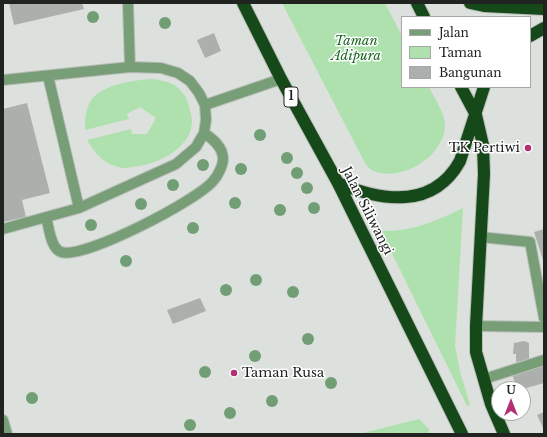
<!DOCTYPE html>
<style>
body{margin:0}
#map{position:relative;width:547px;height:437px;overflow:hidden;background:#dde1dd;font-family:"Libre Baskerville",serif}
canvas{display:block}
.frame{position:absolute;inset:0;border:4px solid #212321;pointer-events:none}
.legend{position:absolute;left:401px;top:16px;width:130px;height:72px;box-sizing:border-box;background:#fff;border:1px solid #a6a7a6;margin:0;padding:5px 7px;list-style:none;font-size:12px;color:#212321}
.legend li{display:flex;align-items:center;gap:8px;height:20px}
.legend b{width:20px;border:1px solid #a6a7a6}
.north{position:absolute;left:491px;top:381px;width:40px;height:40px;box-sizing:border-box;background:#fff;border:1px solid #a6a7a6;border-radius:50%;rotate:0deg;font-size:11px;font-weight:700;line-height:16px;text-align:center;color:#212321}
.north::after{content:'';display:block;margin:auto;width:14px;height:18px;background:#b42e72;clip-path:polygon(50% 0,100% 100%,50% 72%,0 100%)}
</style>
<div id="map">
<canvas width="547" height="437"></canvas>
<div class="frame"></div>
<ul class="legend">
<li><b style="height:5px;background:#789e77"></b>Jalan</li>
<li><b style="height:11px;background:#aee1ad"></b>Taman</li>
<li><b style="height:11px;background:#acb0ac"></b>Bangunan</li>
</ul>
<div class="north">U</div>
</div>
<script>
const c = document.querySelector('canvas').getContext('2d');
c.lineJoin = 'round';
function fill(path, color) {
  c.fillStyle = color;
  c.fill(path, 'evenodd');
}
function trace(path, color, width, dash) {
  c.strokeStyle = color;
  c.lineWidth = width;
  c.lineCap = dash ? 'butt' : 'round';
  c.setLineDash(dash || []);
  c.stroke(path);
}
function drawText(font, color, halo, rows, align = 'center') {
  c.font = font + ' "Libre Baskerville",serif';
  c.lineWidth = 3;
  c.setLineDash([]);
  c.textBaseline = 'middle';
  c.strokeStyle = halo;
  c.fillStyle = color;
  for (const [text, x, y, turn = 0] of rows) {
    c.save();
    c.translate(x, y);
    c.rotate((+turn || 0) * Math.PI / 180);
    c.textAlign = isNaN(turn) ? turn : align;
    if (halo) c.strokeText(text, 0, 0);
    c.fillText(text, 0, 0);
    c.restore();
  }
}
const green = new Path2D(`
 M 282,3 L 385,3 L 402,36 L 402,87 L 429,87 C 434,98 446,114 445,127 C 443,157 402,182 374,171 C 370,170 367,166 365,163 Z
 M 153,79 C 172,82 184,87 189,106 C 190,111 192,117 192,121 C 192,147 161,162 140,166 C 134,166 127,169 122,168 C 105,165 95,154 87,140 L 131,129 L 132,134 L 147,134 L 156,118 L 140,107 L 127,114 L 129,119 L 85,130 C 85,120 85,111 90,102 C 101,84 134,80 153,79 Z
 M 463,208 L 455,346 L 460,371 L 470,405 L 467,406 L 381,231 C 411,232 437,221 463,208 Z
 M 419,419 L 429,429 L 429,434 L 359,434 Z`);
const building = new Path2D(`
 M 9,3 L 82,3 L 84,9 L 14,25 Z
 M 214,33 L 221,51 L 205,58 L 197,40 Z
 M 27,103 L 50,193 L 22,200 L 26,217 L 3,222 L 3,109 Z
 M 544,229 L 544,263 L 534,232 Z
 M 200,298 L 206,311 L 173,324 L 167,310 Z
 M 524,341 L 529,343 L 529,360 L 516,362 L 516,354 L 513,354 L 514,343 Z
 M 544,363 L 544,383 L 523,389 L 517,389 L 512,374 Z
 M 544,412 L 544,430 L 537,415 Z`);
const minor = new Path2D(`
 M 128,3 L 130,67
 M 48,76 L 79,208
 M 3,80 L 130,67 L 161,68 L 178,73 L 190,81 L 199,93 L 205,105 L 206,120 L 204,133 L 196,147 L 176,164 L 79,208 L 3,229
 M 205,105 L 281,79
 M 46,217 C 49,226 50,248 61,252 C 83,260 198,200 213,181 C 218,176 223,165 223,159 C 223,147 213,139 204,133
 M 480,237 L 530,242 L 544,318
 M 476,326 L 544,327
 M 484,379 L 544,360
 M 3,420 L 7,434`);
const highway = new Path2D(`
 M 243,3 L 281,79 L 338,183 L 462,434
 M 417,3 L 424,17
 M 470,3 L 484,6 L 544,9
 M 530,36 L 544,28
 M 461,87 L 476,115 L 483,145 L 484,174 L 476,326 L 476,352 L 491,404 L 504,434
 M 338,183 C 381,201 433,210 460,161 L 484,87`);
const trees = [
 [93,17],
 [165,23],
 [260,135],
 [287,158],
 [203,165],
 [241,169],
 [297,173],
 [173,185],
 [307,188],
 [235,203],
 [141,204],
 [314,208],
 [280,210],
 [91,225],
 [193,228],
 [126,261],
 [256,280],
 [226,290],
 [293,292],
 [308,339],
 [255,356],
 [205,372],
 [331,383],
 [32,398],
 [272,401],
 [230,413],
 [190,425]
];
const markers = [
 [528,148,4,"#b42e72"],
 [234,373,4,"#b42e72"]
];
const shields = [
 [291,97,14]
];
const shieldNames = [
 ["1",291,97]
];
const parkNames = [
 ["Taman",356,41],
 ["Adipura",356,56]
];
const poiNames = [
 ["TK Pertiwi",520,148],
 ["Taman Rusa",242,373,"left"]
];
const streetNames = [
 ["Jalan Siliwangi",367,211,63]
];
fill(green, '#aee1ad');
fill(building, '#acb0ac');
trace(minor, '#bbbfbb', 12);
trace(highway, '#bbbfbb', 14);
trace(minor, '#789e77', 10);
trace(highway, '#164919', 12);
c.fillStyle = '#729e76';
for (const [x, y] of trees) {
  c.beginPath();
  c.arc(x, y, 6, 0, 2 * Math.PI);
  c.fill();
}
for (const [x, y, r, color] of markers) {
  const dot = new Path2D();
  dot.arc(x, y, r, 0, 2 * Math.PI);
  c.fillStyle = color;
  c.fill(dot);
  trace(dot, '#fff', 1.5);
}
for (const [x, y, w] of shields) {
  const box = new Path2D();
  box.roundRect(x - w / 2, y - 10, w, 20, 3);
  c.fillStyle = '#fff';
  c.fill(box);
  trace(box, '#212321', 1);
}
drawText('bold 12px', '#212321', null, shieldNames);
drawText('italic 13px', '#1a6721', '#fff', parkNames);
drawText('13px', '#212321', '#fff', poiNames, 'right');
drawText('13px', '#212321', '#fff', streetNames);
</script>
